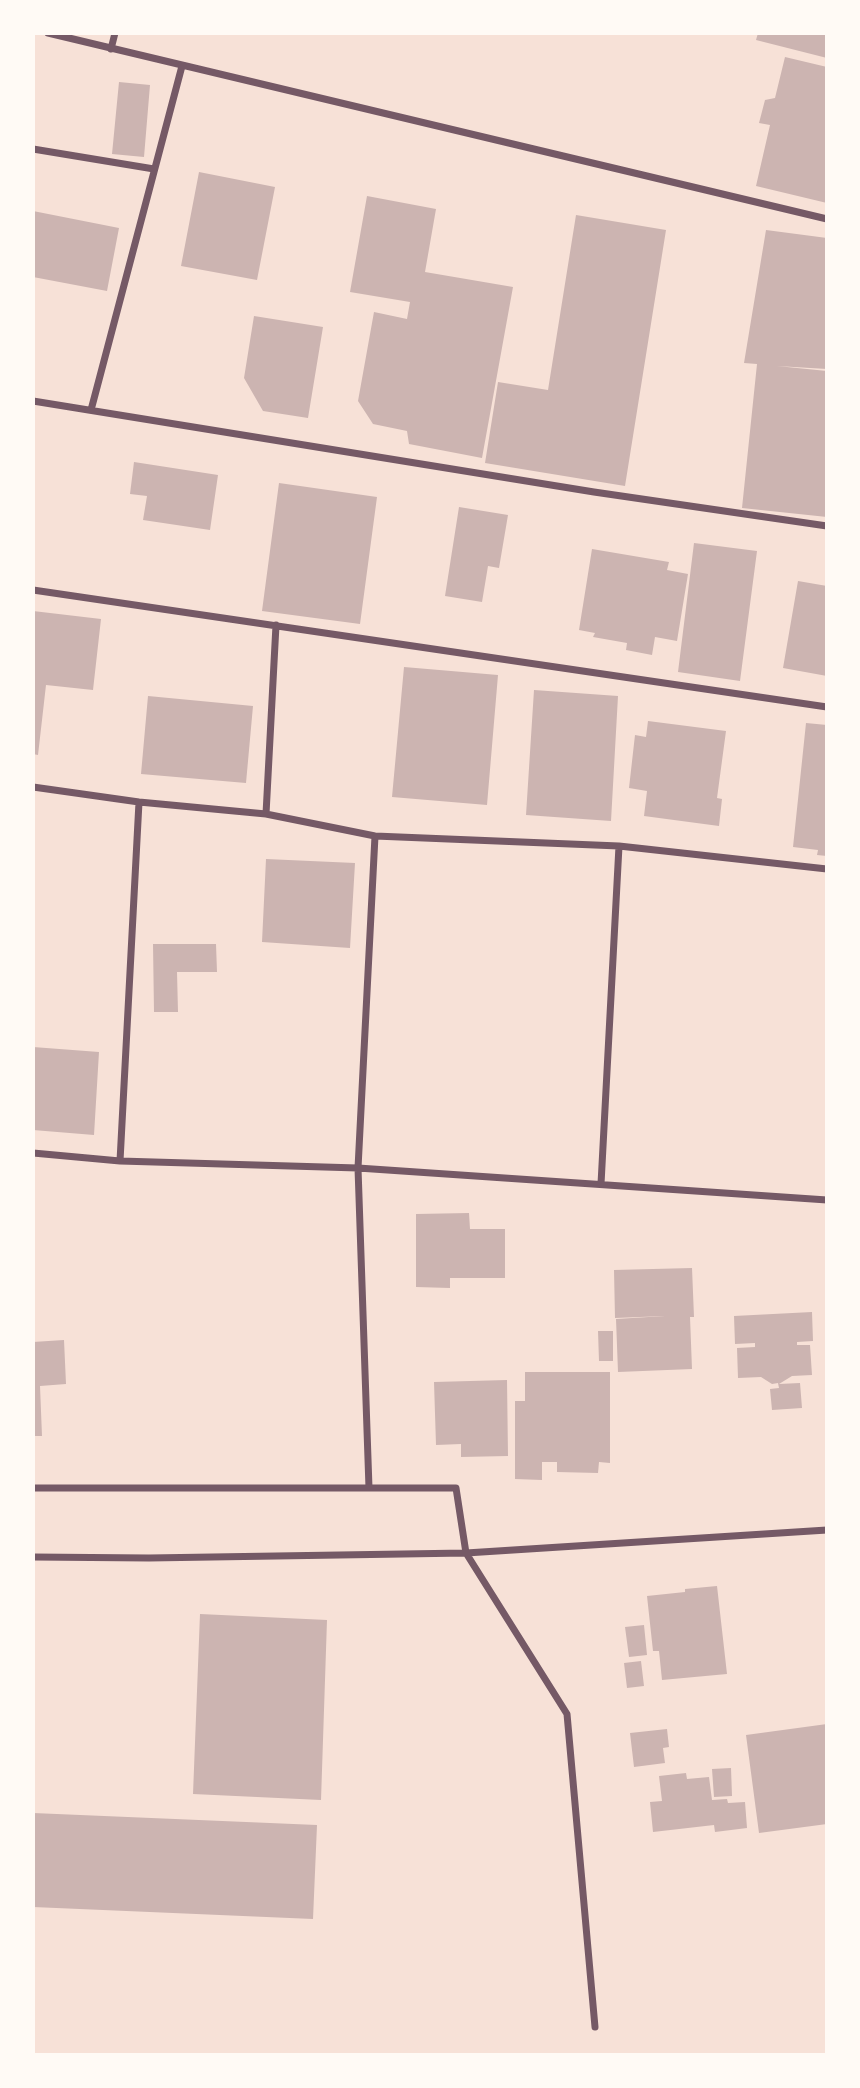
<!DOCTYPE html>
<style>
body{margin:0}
#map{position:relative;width:860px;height:2088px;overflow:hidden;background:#f7e1d7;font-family:"Fira Sans Condensed",sans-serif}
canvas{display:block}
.frame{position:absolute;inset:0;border:35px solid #fffaf5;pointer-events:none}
</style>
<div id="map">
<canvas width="860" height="2088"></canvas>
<div class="frame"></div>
</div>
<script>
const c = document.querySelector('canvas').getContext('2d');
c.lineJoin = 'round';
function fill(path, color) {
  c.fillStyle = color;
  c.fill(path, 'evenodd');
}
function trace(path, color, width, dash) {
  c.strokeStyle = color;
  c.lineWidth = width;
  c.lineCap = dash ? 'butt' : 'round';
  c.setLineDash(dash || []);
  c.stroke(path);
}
const building = new Path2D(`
 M 758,33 L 827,33 L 827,58 L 756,40 Z
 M 785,57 L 827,67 L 827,203 L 756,186 L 770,125 L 759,123 L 765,100 L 775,98 Z
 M 119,82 L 150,85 L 144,157 L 112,154 Z
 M 199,172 L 275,187 L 257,280 L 181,266 Z
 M 367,196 L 436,209 L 425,272 L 513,287 L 482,458 L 409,444 L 407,431 L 373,424 L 358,401 L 374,312 L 407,319 L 410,302 L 350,292 Z
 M 33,211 L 119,228 L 107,291 L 33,277 Z
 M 576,215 L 666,230 L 625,486 L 485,463 L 498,382 L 548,390 Z
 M 766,230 L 827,238 L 827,369 L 777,366 L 827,371 L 827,517 L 742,508 L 757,364 L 744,363 Z
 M 254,316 L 323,327 L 308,418 L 263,411 L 244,378 Z
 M 134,462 L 218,475 L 210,530 L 143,520 L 147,496 L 130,494 Z
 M 279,483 L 377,497 L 360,624 L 262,611 Z
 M 459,507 L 508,515 L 499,568 L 488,566 L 482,602 L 445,596 Z
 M 694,543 L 757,551 L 740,681 L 678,672 Z
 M 592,549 L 669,562 L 667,570 L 688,574 L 677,641 L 655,637 L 652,655 L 626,650 L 627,643 L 593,637 L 595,633 L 579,630 Z
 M 798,581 L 827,586 L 827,676 L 783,668 Z
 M 33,611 L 101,619 L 93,690 L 46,685 L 38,755 L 33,754 Z
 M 404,667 L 498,675 L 487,805 L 392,797 Z
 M 534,690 L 618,696 L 611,821 L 526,815 Z
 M 148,696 L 253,706 L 246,783 L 141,774 Z
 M 648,721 L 726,731 L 717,798 L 722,799 L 719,826 L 644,816 L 647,791 L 629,788 L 635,735 L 646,737 Z
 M 806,723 L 827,725 L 827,856 L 817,855 L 818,850 L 793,847 Z
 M 266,859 L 355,863 L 350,948 L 262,942 Z
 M 153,944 L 216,944 L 217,972 L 177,972 L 178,1012 L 154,1012 Z
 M 33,1047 L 99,1052 L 94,1135 L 33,1130 Z
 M 469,1213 L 470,1229 L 505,1229 L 505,1278 L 450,1278 L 450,1288 L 416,1287 L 416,1214 Z
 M 692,1268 L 694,1317 L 690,1317 L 692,1369 L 618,1372 L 616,1319 L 665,1316 L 615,1318 L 614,1270 Z
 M 812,1312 L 813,1341 L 797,1342 L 797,1345 L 810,1345 L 812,1375 L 792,1376 L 779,1384 L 800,1383 L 802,1408 L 772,1410 L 770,1389 L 779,1388 L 778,1383 L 772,1384 L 761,1377 L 738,1378 L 737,1348 L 755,1347 L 755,1343 L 735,1344 L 734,1316 Z
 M 598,1331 L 613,1331 L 613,1361 L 599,1361 Z
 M 64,1340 L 66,1384 L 40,1386 L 42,1436 L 33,1436 L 33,1342 Z
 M 525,1372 L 610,1372 L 610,1463 L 599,1462 L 598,1473 L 557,1472 L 557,1462 L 542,1462 L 542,1480 L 515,1479 L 515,1401 L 525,1401 Z
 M 507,1380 L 508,1456 L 461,1457 L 461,1444 L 436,1445 L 434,1382 Z
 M 717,1586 L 727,1674 L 662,1680 L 659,1651 L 653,1651 L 647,1596 L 685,1592 L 685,1589 Z
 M 200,1614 L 327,1620 L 321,1800 L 193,1794 Z
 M 644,1625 L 647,1655 L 629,1657 L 625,1627 Z
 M 641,1661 L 644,1686 L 627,1688 L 624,1663 Z
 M 827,1724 L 827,1824 L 759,1833 L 746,1735 Z
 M 667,1729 L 669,1747 L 663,1748 L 665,1763 L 634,1767 L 630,1733 Z
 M 731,1768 L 732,1796 L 714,1797 L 712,1769 Z
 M 686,1773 L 687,1779 L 709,1777 L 712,1800 L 727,1799 L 728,1803 L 745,1802 L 747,1828 L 715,1832 L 714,1825 L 653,1832 L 650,1802 L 662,1801 L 659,1776 Z
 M 33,1813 L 317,1825 L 313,1919 L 33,1907 Z`);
const minor = new Path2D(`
 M 48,33 L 827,219
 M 111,49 L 115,33
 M 33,149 L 154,169
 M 33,401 L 594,492 L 827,526
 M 91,410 L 182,66
 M 33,590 L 827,707
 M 33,787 L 139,802 L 266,814 L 375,836 L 619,846 L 827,869
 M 266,814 L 276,625
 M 33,1153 L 120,1161 L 358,1168 L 827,1200
 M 120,1161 L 139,802
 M 601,1184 L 619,846
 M 33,1488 L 456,1488 L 466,1553 L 149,1558 L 33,1557
 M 369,1488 L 358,1168 L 375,836
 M 595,2027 L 567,1714 L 466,1553 L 827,1530`);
fill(building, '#ccb4b1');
trace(minor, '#755966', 7);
</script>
